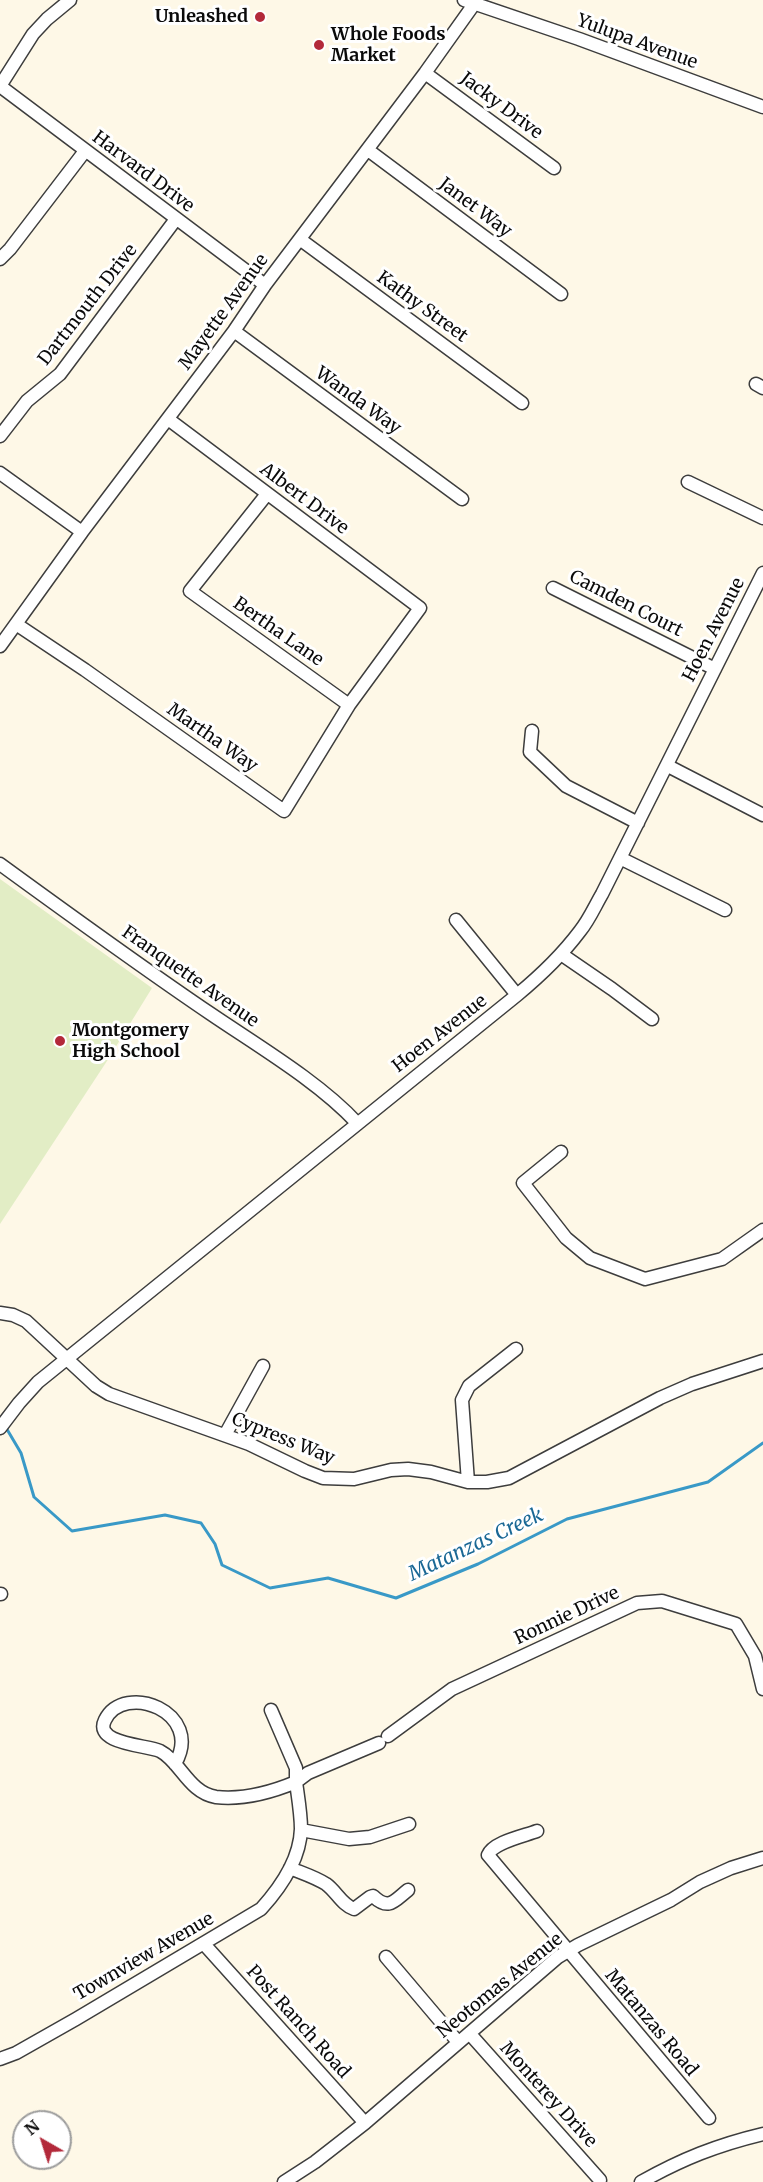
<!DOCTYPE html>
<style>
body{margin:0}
#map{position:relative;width:763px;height:2182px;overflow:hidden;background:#fef8e7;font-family:Merriweather,serif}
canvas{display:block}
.north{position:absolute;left:12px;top:2110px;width:60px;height:60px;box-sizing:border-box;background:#fff;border:2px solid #9d9d9d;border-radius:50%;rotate:321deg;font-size:16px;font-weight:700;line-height:24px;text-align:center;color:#0a0a0a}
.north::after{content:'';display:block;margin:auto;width:21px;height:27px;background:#b3293a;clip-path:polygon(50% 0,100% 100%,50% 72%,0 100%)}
</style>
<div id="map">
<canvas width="763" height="2182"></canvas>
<div class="north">N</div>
</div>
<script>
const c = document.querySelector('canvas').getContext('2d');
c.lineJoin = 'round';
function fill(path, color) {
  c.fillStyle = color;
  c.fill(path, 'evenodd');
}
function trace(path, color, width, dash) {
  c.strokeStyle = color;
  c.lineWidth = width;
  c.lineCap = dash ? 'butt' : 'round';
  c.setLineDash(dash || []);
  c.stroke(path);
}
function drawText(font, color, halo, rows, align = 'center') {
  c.font = font + ' Merriweather,serif';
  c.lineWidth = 6;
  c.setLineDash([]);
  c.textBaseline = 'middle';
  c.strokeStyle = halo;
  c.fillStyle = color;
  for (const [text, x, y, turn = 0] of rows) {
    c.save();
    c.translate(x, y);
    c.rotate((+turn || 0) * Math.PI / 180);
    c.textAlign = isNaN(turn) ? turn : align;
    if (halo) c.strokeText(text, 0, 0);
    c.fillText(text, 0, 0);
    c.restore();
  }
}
const pitch = new Path2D(`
 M 0,879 L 152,988 L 107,1061 L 0,1224 Z`);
const stream = new Path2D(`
 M 5,1426 L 21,1453 L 34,1497 L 72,1531 L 165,1515 L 201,1523 L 215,1544 L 222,1565 L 270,1588 L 328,1578 L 396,1598 L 478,1564 L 567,1519 L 708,1482 L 763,1443`);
const minor = new Path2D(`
 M 464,0 L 579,39 L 763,107
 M 425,73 L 554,168
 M 0,86 L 265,285
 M 0,86 L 33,34 L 47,19 L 70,0
 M 368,150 L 561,294
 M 301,240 L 522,403
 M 0,259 L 10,249 L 85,151
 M 234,331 L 462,499
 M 756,384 L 763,388
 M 0,436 L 27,401 L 60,374 L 176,219
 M 0,473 L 82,532
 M 688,482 L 763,518
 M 267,494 L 190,591 L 349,705
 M 553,588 L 715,669
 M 16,624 L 85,670 L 284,811 L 349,705 L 420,608 L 168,419
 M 0,646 L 82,532 L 234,331 L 265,285 L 425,73 L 477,0
 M 532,731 L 530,752 L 566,786 L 638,823
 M 668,766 L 763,815
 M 620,858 L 725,910
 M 0,864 C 70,915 140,966 211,1014 C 258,1046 319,1082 357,1123
 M 456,920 L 517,995
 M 561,954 L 612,989 L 652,1019
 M 561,1152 L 523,1183 L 566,1238 L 590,1258 L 645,1279 L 722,1259 L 763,1230
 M 0,1313 L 13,1315 L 26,1321 L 96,1386 L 109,1394 L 249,1444 L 305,1471 L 323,1478 L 354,1479 L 391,1470 L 408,1469 L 431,1472 L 468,1482 L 487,1482 L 509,1478 L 660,1398 L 692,1384 L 763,1361
 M 0,1428 L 19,1403 L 38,1382 L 517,995 C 540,976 562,955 580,931 C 589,920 595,906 602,894 L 763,573
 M 225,1435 L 263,1366
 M 468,1482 L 462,1400 L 469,1386 L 516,1349
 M 0,1594 L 1,1594
 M 388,1736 L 452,1689 L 637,1603 L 662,1601 L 736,1624 L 755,1656 L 763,1689
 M 175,1764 C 205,1712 124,1681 105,1720 C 93,1744 147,1745 160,1751 C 180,1761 189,1793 216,1797 C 243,1800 272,1792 296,1782 L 296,1768 L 271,1710
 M 301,1830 L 349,1839 L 370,1837 L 409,1824
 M 537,1831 C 524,1836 493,1842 488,1855 L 709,2118
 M 290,1868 C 302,1873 315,1877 326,1884 C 336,1891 342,1905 354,1909 L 370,1897 L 373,1896 C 389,1911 394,1901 408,1890
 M 204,1944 L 365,2123
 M 386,1957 L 458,2042
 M 470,2034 L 600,2180
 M 0,2059 L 16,2053 L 76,2019 L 261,1909 C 281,1887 300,1860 301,1829 C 301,1814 298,1797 296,1782 L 308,1773 L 379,1743
 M 284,2182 L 315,2162 L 365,2123 L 558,1957 L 578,1945 L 671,1900 L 700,1882 L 731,1868 L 763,1858
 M 641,2182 C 682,2159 717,2145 763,2134`);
const markers = [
 [260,17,6,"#b3293a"],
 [319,45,6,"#b3293a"],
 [60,1041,6,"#b3293a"]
];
const poiNames = [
 ["Unleashed",248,17,"right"],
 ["Whole Foods",331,35],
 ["Market",331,56],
 ["Montgomery",72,1031],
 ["High School",72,1052]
];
const streetNames = [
 ["Yulupa Avenue",637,42,20],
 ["Jacky Drive",501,106,37],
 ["Harvard Drive",143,172,37],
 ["Janet Way",475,208,37],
 ["Dartmouth Drive",88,305,-52],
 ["Kathy Street",422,307,36],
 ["Mayette Avenue",224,312,-54],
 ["Wanda Way",358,401,36],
 ["Albert Drive",304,499,37],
 ["Camden Court",626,604,27],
 ["Hoen Avenue",714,630,-63],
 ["Bertha Lane",278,632,35],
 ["Martha Way",212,738,35],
 ["Franquette Avenue",190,977,35],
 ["Hoen Avenue",440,1034,-38],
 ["Cypress Way",283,1439,22],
 ["Ronnie Drive",567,1616,-25],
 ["Townview Avenue",144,1957,-30],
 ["Neotomas Avenue",500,1986,-39],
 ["Post Ranch Road",298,2022,48],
 ["Matanzas Road",651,2023,50],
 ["Monterey Drive",548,2095,48]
];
const waterNames = [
 ["Matanzas Creek",476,1545,-25]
];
fill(pitch, '#e2edc5');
trace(stream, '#3999c7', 3);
trace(minor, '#3d3d3d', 15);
trace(minor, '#fff', 12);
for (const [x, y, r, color] of markers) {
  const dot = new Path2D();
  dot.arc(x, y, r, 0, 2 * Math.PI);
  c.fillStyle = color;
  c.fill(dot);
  trace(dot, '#fff', 2);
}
drawText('bold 18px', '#0a0a0a', '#fff', poiNames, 'left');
drawText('18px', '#0a0a0a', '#fff', streetNames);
drawText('italic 20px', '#1a6895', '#fff', waterNames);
</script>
